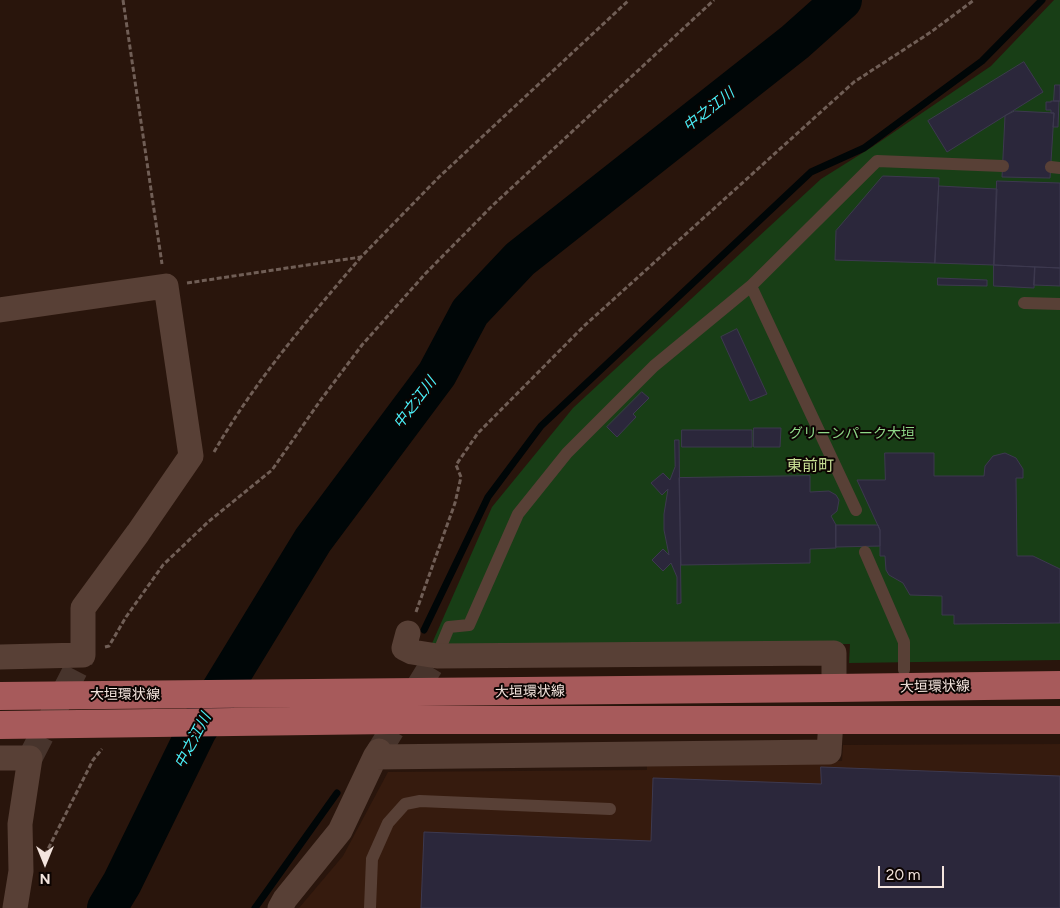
<!DOCTYPE html>
<meta charset="utf-8">
<style>
body{margin:0}
#map{position:relative;width:1060px;height:908px;overflow:hidden;background:#29150c;font-family:Figtree,sans-serif}
canvas{display:block}
.north{position:absolute;left:20px;top:838px;width:50px;height:50px;-webkit-text-stroke:4px #0c0402;paint-order:stroke;rotate:180deg;font-size:14px;font-weight:700;line-height:20px;text-align:center;color:#f4e5de}
.north::after{content:'';display:block;margin:auto;width:18px;height:22px;background:#f4e5de;clip-path:polygon(50% 0,100% 100%,50% 72%,0 100%)}
.scale{position:absolute;left:878px;top:866px;width:66px;height:22px;box-sizing:border-box;border:2px solid #f4e5de;border-top:0;padding-left:6px;font-size:15px;line-height:18px;white-space:nowrap;color:#f4e5de;-webkit-text-stroke:4px #0c0402;paint-order:stroke}
</style>
<div id="map">
<canvas width="1060" height="908"></canvas>
<div class="north">N</div>
<div class="scale">20 m</div>
</div>
<script>
const c = document.querySelector('canvas').getContext('2d');
c.lineJoin = 'round';
function fill(path, color) {
  c.fillStyle = color;
  c.fill(path, 'evenodd');
}
function trace(path, color, width, dash) {
  c.strokeStyle = color;
  c.lineWidth = width;
  c.lineCap = dash ? 'butt' : 'round';
  c.setLineDash(dash || []);
  c.stroke(path);
}
function drawText(font, color, halo, rows, align = 'center') {
  c.font = font + ' Figtree,"Noto Sans JP",sans-serif';
  c.lineWidth = 4;
  c.setLineDash([]);
  c.textBaseline = 'middle';
  c.strokeStyle = halo;
  c.fillStyle = color;
  for (const [text, x, y, turn = 0] of rows) {
    c.save();
    c.translate(x, y);
    c.rotate((+turn || 0) * Math.PI / 180);
    c.textAlign = isNaN(turn) ? turn : align;
    if (halo) c.strokeText(text, 0, 0);
    c.fillText(text, 0, 0);
    c.restore();
  }
}
const built = new Path2D(`
 M 1060,744 L 1060,908 L 299,908 L 343,856 L 388,772 L 647,770 L 647,762 L 842,761 L 843,745 Z`);
const green = new Path2D(`
 M 1054,0 L 1060,0 L 1060,660 L 849,663 L 850,644 L 430,648 L 492,507 L 573,408 L 821,179 L 872,147 L 991,66 Z`);
const stream = new Path2D(`
 M 424,630 L 488,497 L 541,426 L 811,172 L 864,148 L 982,61 L 1042,0
 M 255,908 L 337,793`);
const river = new Path2D(`
 M 107,908 L 122,883 L 197,730 L 313,540 L 437,374 L 470,312 L 520,259 L 795,42 L 842,0`);
const building = new Path2D(`
 M 1024,62 L 1043,92 L 947,152 L 928,121 Z
 M 1055,85 L 1060,85 L 1060,101 L 1054,101 Z
 M 1051,101 L 1059,101 L 1058,127 L 1053,127 L 1054,113 L 1051,113 L 1051,110 L 1046,110 L 1046,102 L 1051,102 Z
 M 1015,111 L 1054,113 L 1050,178 L 1002,177 L 1005,116 Z
 M 883,176 L 939,178 L 935,263 L 835,260 L 836,231 Z
 M 997,181 L 1060,183 L 1060,268 L 994,265 Z
 M 939,186 L 997,189 L 994,265 L 935,263 Z
 M 994,265 L 1035,267 L 1034,288 L 994,286 Z
 M 1035,267 L 1060,268 L 1060,286 L 1034,285 Z
 M 938,278 L 987,280 L 987,286 L 938,285 Z
 M 737,329 L 767,394 L 750,401 L 721,337 Z
 M 642,392 L 649,398 L 633,414 L 636,417 L 617,437 L 607,427 Z
 M 754,428 L 781,428 L 780,447 L 754,447 Z
 M 682,430 L 752,430 L 752,447 L 682,447 Z
 M 675,440 L 679,440 L 681,603 L 677,604 L 677,577 L 671,563 L 663,571 L 652,560 L 663,549 L 669,555 L 664,530 L 664,514 L 668,489 L 662,495 L 651,483 L 663,473 L 670,480 L 675,467 Z
 M 885,453 L 934,453 L 934,476 L 984,476 L 985,466 L 993,456 L 1005,453 L 1016,458 L 1023,469 L 1023,478 L 1016,478 L 1017,556 L 1033,556 L 1060,569 L 1060,623 L 954,624 L 954,615 L 942,615 L 942,596 L 910,595 L 903,583 L 889,575 L 886,570 L 885,556 L 880,556 L 880,530 L 857,480 L 885,480 Z
 M 810,476 L 810,492 L 829,491 L 836,495 L 839,500 L 837,511 L 831,516 L 836,525 L 836,548 L 810,549 L 810,563 L 681,565 L 679,478 Z
 M 836,525 L 878,525 L 880,530 L 880,546 L 836,547 Z
 M 821,767 L 1060,776 L 1060,908 L 421,908 L 424,832 L 651,841 L 653,778 L 821,784 Z`);
const streetTunnel = new Path2D(`
 M 379,751 L 437,656
 M 30,758 L 83,655`);
const path = new Path2D(`
 M 123,0 L 162,264
 M 187,283 L 361,257 L 439,177 L 629,0
 M 214,452 C 255,381 308,319 361,257
 M 416,612 L 455,503 L 461,477 L 456,465 L 478,433 L 584,326 L 854,82 L 931,32 L 974,0
 M 105,647 L 109,646 L 126,617 L 163,565 L 208,522 L 272,470 L 320,401 L 362,345 L 425,274 L 492,206 L 714,0
 M 45,855 L 93,760 L 102,749`);
const lane = new Path2D(`
 M 1051,167 L 1060,168
 M 751,286 L 856,510
 M 1024,303 L 1060,304
 M 865,552 L 904,642 L 904,670
 M 437,656 L 449,627 L 469,625 L 518,514 L 567,453 L 654,366 L 751,286 L 877,161 L 1003,166
 M 370,908 L 372,859 L 388,823 L 405,804 L 420,801 L 610,809`);
const street = new Path2D(`
 M 0,310 L 166,286 L 191,456 L 138,533 L 83,608 L 83,655 L 0,657
 M 408,633 L 404,648 L 412,652 L 437,656 L 834,653 L 834,688
 M 379,751 L 375,757 L 829,752 L 831,720
 M 0,758 L 30,758 L 20,824 L 21,871 L 15,908
 M 280,908 L 285,899 L 340,831 L 375,757`);
const primary = new Path2D(`
 M 0,696 L 834,688 L 1060,685
 M 0,725 L 390,720 L 1060,720`);
const parkNames = [
 ["グリーンパーク大垣",852,434]
];
const streetNames = [
 ["大垣環状線",935,687,-1],
 ["大垣環状線",530,692,-1],
 ["大垣環状線",125,695]
];
const waterNames = [
 ["中之江川",709,110,-38],
 ["中之江川",415,403,-53],
 ["中之江川",193,741,-62]
];
const quarterNames = [
 ["東前町",810,466]
];
fill(built, '#361b0e');
fill(green, '#183e16');
trace(stream, '#000607', 7);
trace(river, '#000607', 40);
fill(building, '#2b273b');
trace(building, '#3d394f', 1);
trace(streetTunnel, '#47342c', 25, [25, 12]);
trace(path, '#705e56', 3, [5, 2.5]);
trace(lane, '#584036', 12);
trace(street, '#584036', 25);
trace(primary, '#a75a5b', 28);
drawText('14px', '#8ed787', '#0c0402', parkNames);
drawText('14px', '#f4e5de', '#0c0402', streetNames);
drawText('italic 15px', '#49eef7', '#0c0402', waterNames);
drawText('16px', '#c5dc92', '#0c0402', quarterNames);
</script>
